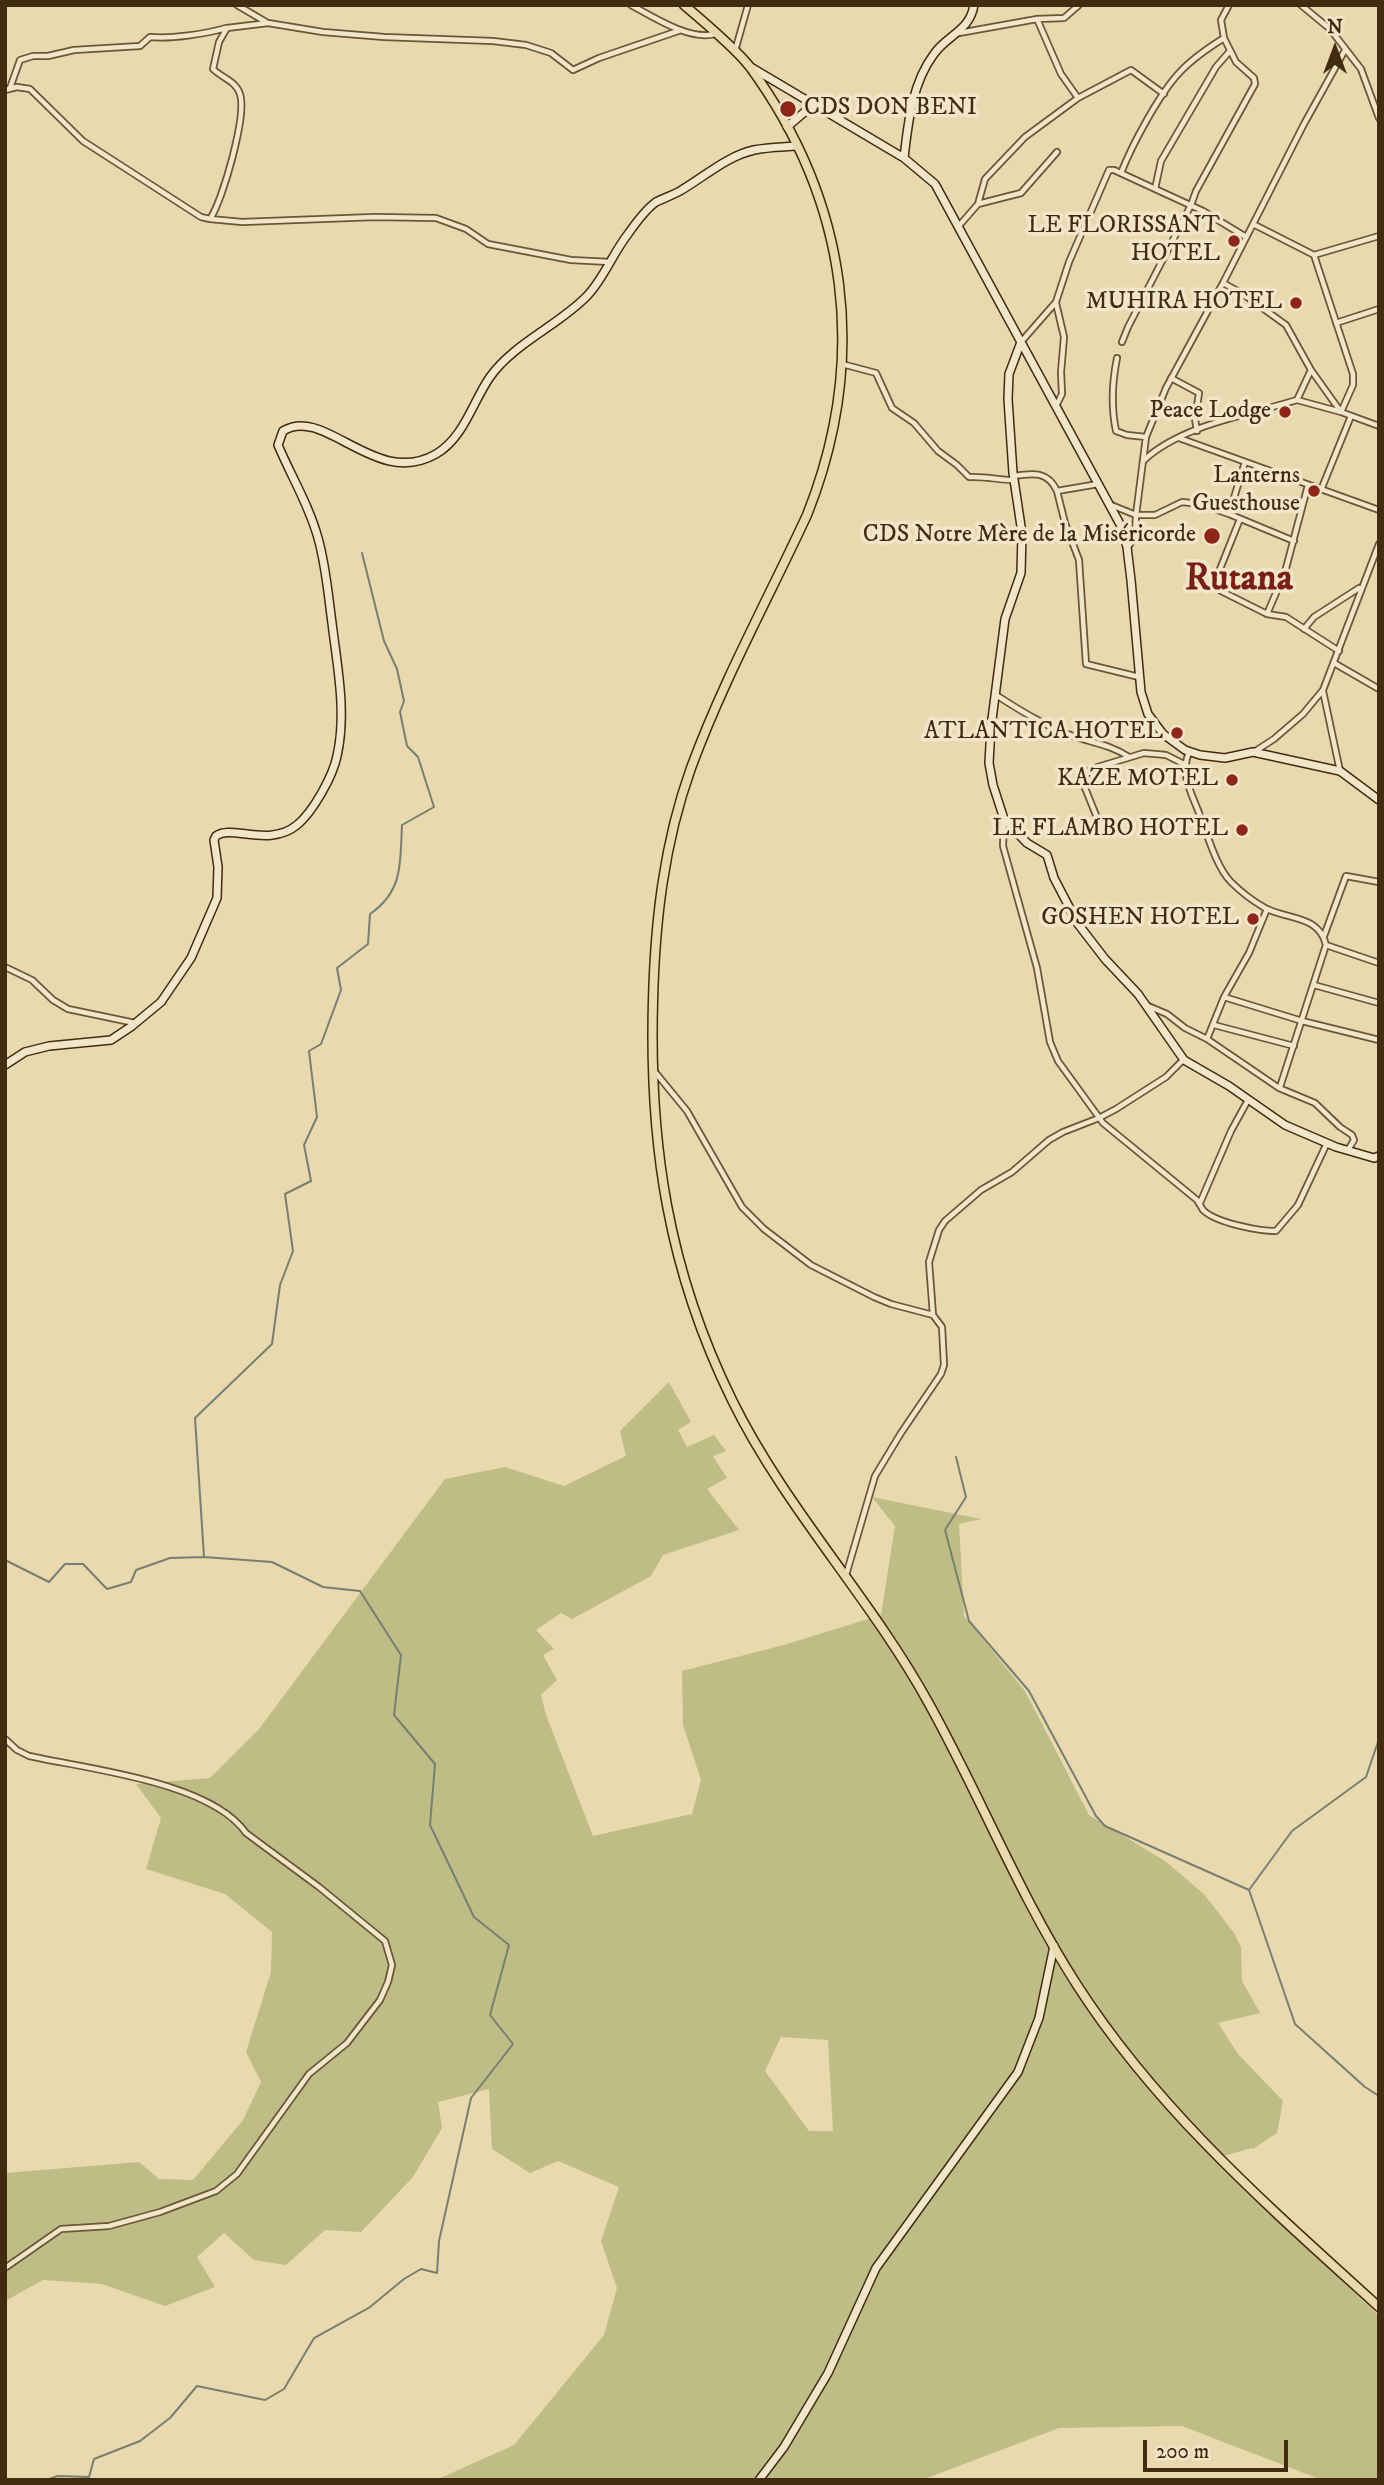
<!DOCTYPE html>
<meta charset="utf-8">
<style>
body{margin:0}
#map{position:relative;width:1384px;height:2485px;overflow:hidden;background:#e9d9ae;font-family:"IM FELL DW Pica",serif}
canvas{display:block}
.frame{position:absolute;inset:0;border:7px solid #432b0f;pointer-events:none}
.north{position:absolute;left:1300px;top:14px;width:70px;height:70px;-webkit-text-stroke:5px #f1e6ca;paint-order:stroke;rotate:0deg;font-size:19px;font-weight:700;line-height:28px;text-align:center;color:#432b0f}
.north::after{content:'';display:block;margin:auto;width:24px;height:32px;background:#432b0f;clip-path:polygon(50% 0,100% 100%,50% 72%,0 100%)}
.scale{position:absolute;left:1143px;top:2440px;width:145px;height:32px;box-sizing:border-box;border:4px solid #432b0f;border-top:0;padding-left:9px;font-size:21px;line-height:24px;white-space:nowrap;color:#432b0f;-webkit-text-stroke:5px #f1e6ca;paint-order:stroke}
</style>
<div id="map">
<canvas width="1384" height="2485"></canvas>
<div class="frame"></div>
<div class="north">N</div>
<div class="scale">200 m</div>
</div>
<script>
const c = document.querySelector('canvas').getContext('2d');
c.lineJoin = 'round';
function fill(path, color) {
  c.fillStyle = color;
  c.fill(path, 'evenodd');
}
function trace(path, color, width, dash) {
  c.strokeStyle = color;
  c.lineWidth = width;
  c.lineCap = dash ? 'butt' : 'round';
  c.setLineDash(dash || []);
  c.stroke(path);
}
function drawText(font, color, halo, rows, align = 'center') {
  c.font = font + ' "IM FELL DW Pica",serif';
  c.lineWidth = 7;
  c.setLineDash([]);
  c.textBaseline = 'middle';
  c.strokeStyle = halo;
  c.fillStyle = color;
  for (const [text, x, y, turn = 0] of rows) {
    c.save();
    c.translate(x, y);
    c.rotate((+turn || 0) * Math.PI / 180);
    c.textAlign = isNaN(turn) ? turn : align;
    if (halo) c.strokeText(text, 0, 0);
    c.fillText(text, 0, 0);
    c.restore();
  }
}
const green = new Path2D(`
 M 669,1382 L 691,1422 L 678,1430 L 687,1447 L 714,1435 L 726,1451 L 713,1456 L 727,1478 L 707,1489 L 739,1530 L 663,1555 L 651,1576 L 572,1619 L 561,1613 L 536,1630 L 554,1649 L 543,1655 L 557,1680 L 541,1695 L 546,1715 L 593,1836 L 692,1814 L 701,1780 L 683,1725 L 682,1671 L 784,1645 L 881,1615 L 895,1526 L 872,1497 L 981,1519 L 959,1524 L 964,1616 L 1025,1691 L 1089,1815 L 1165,1861 L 1204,1894 L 1234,1933 L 1241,1947 L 1242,1981 L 1260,2013 L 1218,2023 L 1238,2054 L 1283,2101 L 1277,2133 L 1253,2149 L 1252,2148 L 1213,2159 L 1379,2316 L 1379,2480 L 1322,2480 L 1182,2426 L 1059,2428 L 922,2480 L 436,2480 L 514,2445 L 604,2335 L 617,2288 L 601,2241 L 619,2187 L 558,2161 L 530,2173 L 492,2149 L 489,2089 L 438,2102 L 442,2128 L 413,2177 L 361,2232 L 325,2230 L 286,2265 L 254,2260 L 224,2233 L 197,2257 L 215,2287 L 165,2306 L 102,2284 L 43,2280 L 5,2301 L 5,2173 L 139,2162 L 159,2179 L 193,2180 L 243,2120 L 261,2082 L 246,2052 L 271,1972 L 272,1932 L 225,1894 L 146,1869 L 161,1818 L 136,1784 L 210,1778 L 259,1729 L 445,1479 L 505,1467 L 564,1486 L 626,1456 L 620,1431 ZM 781,2037 L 828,2040 L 833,2131 L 809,2131 L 765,2071 Z`);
const stream = new Path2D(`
 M 956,1457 L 966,1497 L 945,1530 L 969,1621 L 1029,1691 L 1096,1816 L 1105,1826 L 1249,1890 L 1295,2024 L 1365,2087 L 1379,2096
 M 204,1557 L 195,1418 L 272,1344 L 280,1285 L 293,1251 L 285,1194 L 311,1181 L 304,1145 L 317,1117 L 309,1051 L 321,1044 L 341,990 L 337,968 L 368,944 L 370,914 C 404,891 400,861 402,825 L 434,807 L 418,757 L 407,746 L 400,712 L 404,701 L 397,669 L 384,641 L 362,553
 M 5,1560 L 49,1582 L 65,1564 L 83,1564 L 107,1589 L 131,1582 L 136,1570 L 170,1558 L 204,1557 L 272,1562 L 323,1587 L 360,1591 L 401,1655 L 394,1715 L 435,1764 L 430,1825 L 474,1917 L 509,1945 L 490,2015 L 513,2044 L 471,2098 L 439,2241 L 437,2273 L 421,2269 L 404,2279 L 370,2307 L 314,2338 L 284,2389 L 265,2400 L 197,2386 L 170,2418 L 140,2441 L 94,2459 L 89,2477 L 58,2476 L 46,2480
 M 1249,1890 L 1292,1831 L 1366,1777 L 1379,1739`);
const street = new Path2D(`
 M 237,5 L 266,22
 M 631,5 C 653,17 690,41 715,34
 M 1301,5 L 1330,29 L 1361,69 L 1379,118
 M 1037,19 L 1061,74 L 1078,98
 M 959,33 L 1037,19 L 1064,18 L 1079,5
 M 735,51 L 748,5
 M 10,88 L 20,60 L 33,56 L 48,56 L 74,50 L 140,46 L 150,37 C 171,39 205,34 226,28
 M 5,90 L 17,87 L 30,89 L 83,141 L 201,217 L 210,219 C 223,200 247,115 240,94 C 236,81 222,78 213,69 L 219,42 L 227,28 L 268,23 L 323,32 L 384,37 L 493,41 L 526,45 L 551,53 L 573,70 L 599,58 L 681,30
 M 1121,173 C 1132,145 1159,94 1180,72 C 1193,58 1208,48 1224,38
 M 1155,189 L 1161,161 L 1216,67 L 1229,52
 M 978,204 L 985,179 L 1025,137 L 1078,98 L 1131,70 L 1164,94
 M 210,219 L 242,222 L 375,217 L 436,218 L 466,229 L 488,244 L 571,260 L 610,262
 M 1253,224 L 1314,255 L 1353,374 L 1353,385 L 1341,412 L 1297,400
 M 958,227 L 978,204 L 1021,193 L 1057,152
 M 1314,255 L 1379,236
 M 1223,283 L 1243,294 L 1286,325 L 1311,370 L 1341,412 L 1379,426
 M 1056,303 L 1064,337 L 1061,372 L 1062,394 L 1056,406
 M 1336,323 L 1379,309
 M 1021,342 L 1056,302 L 1069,262 L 1109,170 L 1114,170 L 1203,211 L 1246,237
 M 1122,342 L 1128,327 L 1191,205 L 1196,191 L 1255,84 L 1254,78 L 1236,62 L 1224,38 L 1221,20 L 1229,5
 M 1117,358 C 1112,383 1111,407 1116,431 L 1127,435 L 1146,437
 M 842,364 L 876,373 L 892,408 L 914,423 L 938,451 L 957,465 L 969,477 C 985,476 998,480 1014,480
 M 1171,378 L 1199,393 L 1195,419 L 1197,431
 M 1179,438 L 1379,510
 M 1143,461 C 1181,425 1248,415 1297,400 L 1311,370
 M 1014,476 C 1033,473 1048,471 1057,491 L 1098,484
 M 1321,490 L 1351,416
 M 1057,491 L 1065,523 L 1079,560 L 1086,664 L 1139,677
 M 1111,505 L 1136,515 L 1155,515 L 1182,502 L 1200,504 L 1229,514 L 1245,462
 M 1229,514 L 1294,541
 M 1240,519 L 1216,579 L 1216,586 L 1221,591 L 1267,614 L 1285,572 L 1308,485
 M 1128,547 L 1135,537 L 1136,515 L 1146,437 L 1166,388 L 1223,283 L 1304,124 L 1345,50
 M 1267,614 L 1286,617 L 1339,651
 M 1304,629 L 1314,617 L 1359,588
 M 1334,663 L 1379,689
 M 1323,691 L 1340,771
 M 996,695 C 1021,711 1045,726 1073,736 C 1093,743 1111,745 1129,757
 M 1189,752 C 1180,774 1191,792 1199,813 C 1207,833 1216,867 1231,882 C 1241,892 1253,901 1265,908 C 1288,920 1319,915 1326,945 L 1379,963
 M 1254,752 L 1274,739 L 1303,714 L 1323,690 L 1379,544
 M 1004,819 L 1003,846 L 1037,968 L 1050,1042 L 1058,1061 L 1103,1123 L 1197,1200 C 1199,1203 1201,1207 1203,1210 C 1216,1223 1259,1231 1276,1231 L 1298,1205 L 1327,1143
 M 1098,820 L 1085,788 L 1085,776 L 1091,769 L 1144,753 L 1166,755 L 1184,764
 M 1324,936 L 1346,876 L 1379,882
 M 5,967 L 32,980 L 53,1000 L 68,1009 L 135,1023
 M 1314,985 L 1379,1003
 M 1224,997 L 1302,1021 L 1379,1040
 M 1148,1006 L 1167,1014 L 1185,1028 L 1207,1039 L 1279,1088 L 1315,1103 L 1340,1127 L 1352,1135 L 1354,1140 L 1348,1150
 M 1214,1025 L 1294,1046
 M 1207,1039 L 1224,997 L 1249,953 L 1267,909
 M 655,1072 L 687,1111 L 742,1207 L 764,1229 L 811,1265 L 874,1297 L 891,1304 L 933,1315
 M 1280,1087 L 1326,945
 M 1200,1203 L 1231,1131 L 1248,1100
 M 846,1575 L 875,1476 L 901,1433 L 941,1374 L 944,1365 L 942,1327 L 933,1315 L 929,1262 L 939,1230 L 945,1221 L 981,1190 L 1012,1172 L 1049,1140 L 1063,1132 L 1099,1118 L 1116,1109 L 1166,1077 L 1183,1060
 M 5,1739 L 17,1750 L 29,1756 C 88,1769 211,1782 246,1833 L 319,1887 L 385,1941 L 392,1965 L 388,1982 L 380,2000 L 347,2043 L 309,2074 L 237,2174 L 216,2191 L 160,2212 L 109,2226 L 61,2229 L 5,2268`);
const secondary = new Path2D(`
 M 749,66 L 904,158 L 935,184 L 1121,526 L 1127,547 L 1131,580 L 1141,692 L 1148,714 L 1163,734 L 1185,750 L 1200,755 L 1225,758 L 1253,752 L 1340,771 L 1379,800
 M 787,127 L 814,104
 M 904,158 C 908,123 912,83 934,54 C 947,35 970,31 974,5
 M 1021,342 L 1009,374 L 1008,399 L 1013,473 L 1022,533 L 1021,573 L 1005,619 L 991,727 L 989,763 L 993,785 L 1004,819 L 1027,843 L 1047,855 L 1054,878 L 1078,924 L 1105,959 L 1138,994 L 1184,1060 L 1229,1086 L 1285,1125 L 1336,1147 L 1374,1158 L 1379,1156
 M 5,1065 L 25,1052 L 49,1046 L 111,1040 L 132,1026 L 161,1002 L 191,958 L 217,898 L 218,867 L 214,840 L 216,836 C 231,824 269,848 297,825 C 313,812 333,776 337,756 C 347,713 337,665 332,623 C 328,594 326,566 318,538 C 309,505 291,476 278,445 L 283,431 C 325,405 375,489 436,454 C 464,438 473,401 490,377 C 513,344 559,325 587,296 C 604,278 613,253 628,234 C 635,224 646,209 656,202 C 664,198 673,195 680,191 C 704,177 727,156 754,150 C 767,147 782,147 796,146
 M 759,2480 L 784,2447 L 828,2373 L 876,2268 L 1018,2072 L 1039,2018 L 1054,1946`);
const primary = new Path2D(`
 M 684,5 C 703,21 736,49 750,67 C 849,203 869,359 807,515 C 768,599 723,681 691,768 C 664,843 655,921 653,1001 C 649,1144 668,1270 732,1400 C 785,1508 870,1597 928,1702 C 980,1795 1019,1895 1077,1985 C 1158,2111 1269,2207 1379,2307`);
const markers = [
 [788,109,9,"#8f2418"],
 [1234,241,7,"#8f2418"],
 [1296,303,7,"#8f2418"],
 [1285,412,7,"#8f2418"],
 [1314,491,7,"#8f2418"],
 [1212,536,9,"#8f2418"],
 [1177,733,7,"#8f2418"],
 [1232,780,7,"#8f2418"],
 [1242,830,7,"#8f2418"],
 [1253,919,7,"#8f2418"]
];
const poiNames = [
 ["CDS DON BENI",804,109,"left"],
 ["LE FLORISSANT",1220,227],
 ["HOTEL",1220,255],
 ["MUHIRA HOTEL",1282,303],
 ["Peace Lodge",1271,412],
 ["Lanterns",1300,477],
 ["Guesthouse",1300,505],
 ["CDS Notre Mère de la Miséricorde",1196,536],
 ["ATLANTICA HOTEL",1163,733],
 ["KAZE MOTEL",1218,780],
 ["LE FLAMBO HOTEL",1228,830],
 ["GOSHEN HOTEL",1239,919]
];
const townNames = [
 ["Rutana",1239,581]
];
fill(green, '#bebd85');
trace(stream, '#778070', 2);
trace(street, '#6c5637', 8);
trace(secondary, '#432b0f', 10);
trace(primary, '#432b0f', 11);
trace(street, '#f1e6ca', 4.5);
trace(secondary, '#f1e6ca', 7);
trace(primary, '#e9d9ae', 8);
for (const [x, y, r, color] of markers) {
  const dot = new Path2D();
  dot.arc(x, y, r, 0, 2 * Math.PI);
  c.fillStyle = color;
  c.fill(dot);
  trace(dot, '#f1e6ca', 2.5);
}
drawText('24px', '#432b0f', '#f1e6ca', poiNames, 'right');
drawText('bold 38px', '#7a1f14', '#f1e6ca', townNames);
</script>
